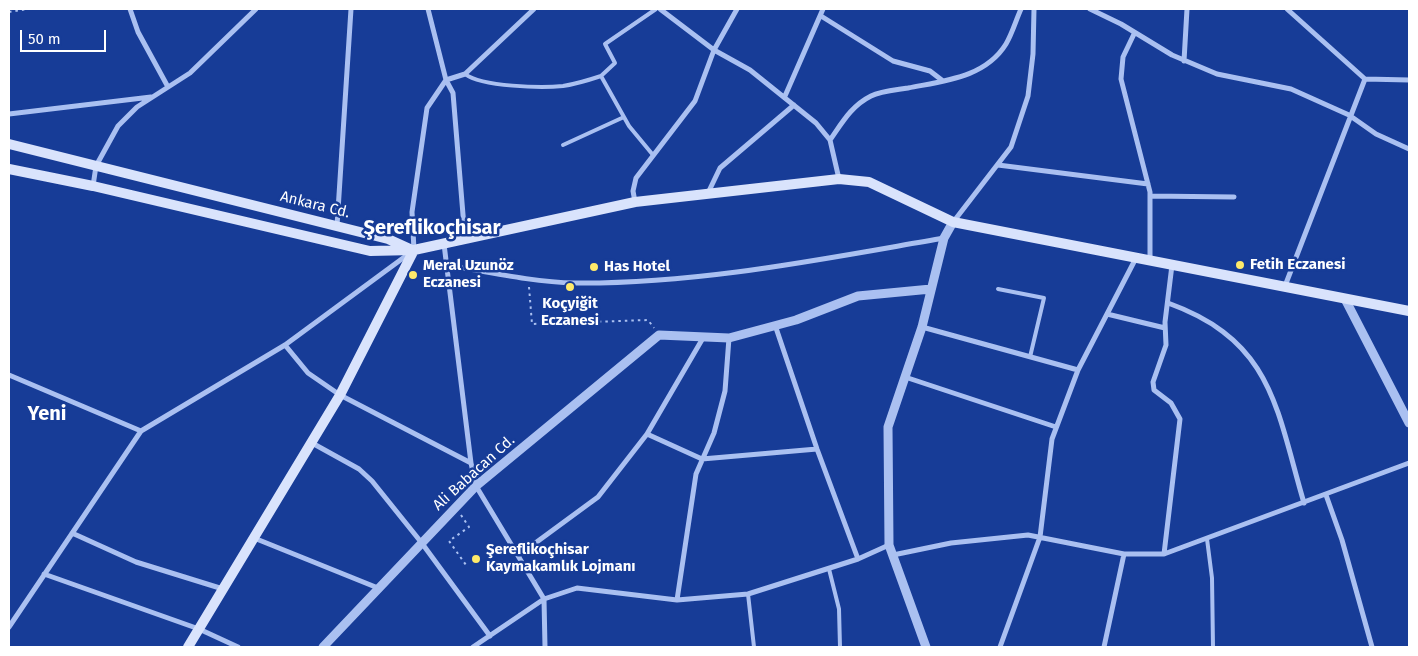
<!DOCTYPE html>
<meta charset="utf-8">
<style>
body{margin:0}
#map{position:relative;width:1418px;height:656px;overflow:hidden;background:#173c97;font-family:"Fira Sans",sans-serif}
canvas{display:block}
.frame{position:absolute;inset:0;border:10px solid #fff;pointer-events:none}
.scale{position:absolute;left:20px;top:30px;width:86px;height:22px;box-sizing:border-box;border:2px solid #fff;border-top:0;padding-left:6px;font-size:15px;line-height:18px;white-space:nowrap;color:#fff;-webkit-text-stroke:4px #173c97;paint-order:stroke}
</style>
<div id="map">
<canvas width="1418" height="656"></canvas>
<div class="frame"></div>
<div class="scale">50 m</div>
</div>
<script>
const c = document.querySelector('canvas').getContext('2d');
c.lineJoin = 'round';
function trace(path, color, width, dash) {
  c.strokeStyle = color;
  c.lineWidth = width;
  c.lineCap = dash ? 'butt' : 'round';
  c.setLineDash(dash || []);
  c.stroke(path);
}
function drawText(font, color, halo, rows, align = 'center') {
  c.font = font + ' "Fira Sans",sans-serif';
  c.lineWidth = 5;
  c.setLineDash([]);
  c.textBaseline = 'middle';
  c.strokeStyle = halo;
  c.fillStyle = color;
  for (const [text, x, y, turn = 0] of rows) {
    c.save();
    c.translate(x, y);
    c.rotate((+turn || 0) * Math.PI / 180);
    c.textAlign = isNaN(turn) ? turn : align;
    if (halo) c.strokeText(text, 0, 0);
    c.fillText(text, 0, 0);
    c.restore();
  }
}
const path = new Path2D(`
 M 9,12 L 28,9
 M 529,287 L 532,324 L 648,320 L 654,328
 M 461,515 L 469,527 L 449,541 L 466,565`);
const service = new Path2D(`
 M 465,74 C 482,87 542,88 563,86 C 576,84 589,80 601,76
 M 563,145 L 624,117
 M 653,155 L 629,126 L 601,76 L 615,63 L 605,44 L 656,9
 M 998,289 L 1044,298 L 1030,357
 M 1207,539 L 1212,578 L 1213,647
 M 829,569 L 839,609 L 840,647
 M 748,594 L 754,647`);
const minor = new Path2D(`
 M 130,9 L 138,32 L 168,87
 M 428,9 L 446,80 L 453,93 L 465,239
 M 660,9 L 714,50 L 750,70 L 816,123 L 830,140 L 839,179
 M 1090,9 L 1121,24 L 1172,55 L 1217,74 L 1291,89 L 1349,115 L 1376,134 L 1409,149
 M 1287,9 L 1365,79 L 1409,80
 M 821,16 L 893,61 L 930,71 L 943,81
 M 1134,34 L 1123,57 L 1121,79 L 1150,192 L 1150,260
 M 1184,61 L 1187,9
 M 785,96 L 823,9
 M 9,114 L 151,97
 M 830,140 C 842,123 851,106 871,96 C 881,91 896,90 908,88 C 943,81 985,78 1006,44 C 1012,34 1016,20 1021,9
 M 998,165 L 1148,184
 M 93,186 L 96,166 L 118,126 L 137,107 L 190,73 L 256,9
 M 708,193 L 720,168 L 794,105
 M 1150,196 L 1234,197
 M 635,202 L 633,191 L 636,178 L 695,101 L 714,50 L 737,9
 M 954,221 L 1011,147 L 1028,96 L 1033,54 L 1034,9
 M 337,226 L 351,9
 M 444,244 L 471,463
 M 447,265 C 489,272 532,282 575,283 C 699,284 822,259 944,238
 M 1285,286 L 1365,79
 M 1168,303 C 1273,341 1276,408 1304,503
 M 1107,314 L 1165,328
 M 775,325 L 817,449 L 858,559
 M 922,327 L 1078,370
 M 285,345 L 308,373 L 340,395 L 471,463 L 476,486 L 544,599 L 545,647
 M 9,375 L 141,431
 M 905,377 L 1056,427
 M 647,434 L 702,459 L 817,449
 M 312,443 L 359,469 L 372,481 L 421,542 L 490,636
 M 1326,495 L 1342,540 L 1372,647
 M 72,533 L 136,562 L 223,589
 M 254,538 L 378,588
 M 1164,554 L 1180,419 L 1171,403 L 1154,390 L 1153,382 L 1166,345 L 1165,322 L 1172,265
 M 519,555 L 598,497 L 647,434 L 703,338
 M 893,555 L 951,543 L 1028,535 L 1124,554 L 1164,554 L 1409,463
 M 44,574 L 199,629 L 238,647
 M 677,600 L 696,474 L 714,433 L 725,391 L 729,338
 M 9,627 L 141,431 L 285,345 L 414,250 L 412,212 L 427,108 L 446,80 L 465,74 L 534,9
 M 473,647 L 544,599 L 577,588 L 677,600 L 748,594 L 858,559 L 889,545
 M 1000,647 L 1040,537 L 1052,439 L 1078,370 L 1136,258
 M 1104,647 L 1124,554`);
const tertiary = new Path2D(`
 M 1345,299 L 1409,423
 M 323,647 L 476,486 L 659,335 L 729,338 L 796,320 L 858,296 L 931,289
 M 926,647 L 889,545 L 888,427 L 922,327 L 944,238 L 953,222`);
const secondary = new Path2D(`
 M 9,144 L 388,239 L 410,249
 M 9,169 L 93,186 L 370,251 L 414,250 L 635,202 L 839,179 L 869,182 L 953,222 L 1409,311
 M 188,647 L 340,395 L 414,250`);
const markers = [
 [1240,265,5,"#ffea6a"],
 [594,267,5,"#ffea6a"],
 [413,275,5,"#ffea6a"],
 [570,287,5,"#ffea6a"],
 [476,559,5,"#ffea6a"]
];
const streetNames = [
 ["Ankara Cd.",315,205,14],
 ["Ali Babacan Cd.",474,473,-42]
];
const poiNames = [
 ["Fetih Eczanesi",1250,265],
 ["Meral Uzunöz",423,266],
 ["Eczanesi",423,283],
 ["Has Hotel",604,267],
 ["Koçyiğit",570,304,"center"],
 ["Eczanesi",570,321,"center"],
 ["Şereflikoçhisar",486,550],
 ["Kaymakamlık Lojmanı",486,567]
];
const districtNames = [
 ["Şereflikoçhisar",432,228],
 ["Yeni",47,414]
];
trace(path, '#aac0f1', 2, [2.5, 4]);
trace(service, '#aac0f1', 4);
trace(minor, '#aac0f1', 5);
trace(tertiary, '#aac0f1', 9);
trace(secondary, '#d9e3fc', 10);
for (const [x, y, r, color] of markers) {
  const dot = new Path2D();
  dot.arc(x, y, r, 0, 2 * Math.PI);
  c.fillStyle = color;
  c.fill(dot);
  trace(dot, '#173c97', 2);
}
drawText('15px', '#fff', '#173c97', streetNames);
drawText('bold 15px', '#fff', '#173c97', poiNames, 'left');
drawText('bold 20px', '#fff', '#173c97', districtNames);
</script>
